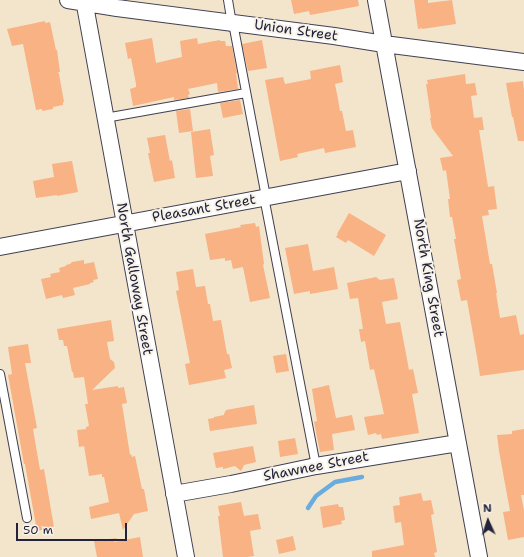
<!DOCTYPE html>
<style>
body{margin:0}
#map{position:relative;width:524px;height:557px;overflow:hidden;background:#f2e5cc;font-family:"Shantell Sans",sans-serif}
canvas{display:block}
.north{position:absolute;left:468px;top:501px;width:40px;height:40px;-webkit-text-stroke:3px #f7f3e8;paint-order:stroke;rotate:357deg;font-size:11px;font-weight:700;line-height:16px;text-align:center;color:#22223b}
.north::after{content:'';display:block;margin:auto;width:14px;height:18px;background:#22223b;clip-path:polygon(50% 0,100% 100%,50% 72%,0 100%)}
.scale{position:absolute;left:16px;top:523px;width:111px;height:18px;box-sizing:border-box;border:2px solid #22223b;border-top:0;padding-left:5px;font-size:12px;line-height:14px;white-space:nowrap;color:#22223b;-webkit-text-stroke:3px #f7f3e8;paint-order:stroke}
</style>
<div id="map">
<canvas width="524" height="557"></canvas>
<div class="north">N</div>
<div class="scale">50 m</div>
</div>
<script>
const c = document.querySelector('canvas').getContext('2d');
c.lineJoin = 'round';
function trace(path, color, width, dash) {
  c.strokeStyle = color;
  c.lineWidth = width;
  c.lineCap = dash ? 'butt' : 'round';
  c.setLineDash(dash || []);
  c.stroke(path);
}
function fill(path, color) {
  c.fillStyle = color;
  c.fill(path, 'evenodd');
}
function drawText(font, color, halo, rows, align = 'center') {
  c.font = font + ' "Shantell Sans",sans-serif';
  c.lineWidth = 4;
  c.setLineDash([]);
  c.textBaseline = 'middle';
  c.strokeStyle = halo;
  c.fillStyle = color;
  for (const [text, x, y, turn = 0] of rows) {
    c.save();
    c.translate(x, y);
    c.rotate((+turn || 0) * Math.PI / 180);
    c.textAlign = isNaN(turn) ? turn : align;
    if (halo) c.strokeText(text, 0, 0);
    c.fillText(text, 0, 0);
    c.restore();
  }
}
const stream = new Path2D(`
 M 308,508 L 316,496 L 335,482 L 362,477`);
const building = new Path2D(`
 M 291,0 L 358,0 L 359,6 L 310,15 L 309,11 L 294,14 Z
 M 414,0 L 428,0 L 428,3 L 452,0 L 456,24 L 422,29 L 422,28 L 418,29 Z
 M 45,21 L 45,23 L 50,22 L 56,50 L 57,50 L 60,72 L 58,72 L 59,74 L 64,102 L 63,102 L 63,105 L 53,107 L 53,109 L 42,111 L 42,109 L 36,110 L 23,44 L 12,46 L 7,29 Z
 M 152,38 L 156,63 L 182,57 L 180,41 L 197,38 L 198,44 L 220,40 L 220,41 L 225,41 L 226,46 L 232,46 L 237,73 L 236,73 L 238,89 L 218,92 L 217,83 L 188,89 L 190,94 L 188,95 L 189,98 L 174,100 L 174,97 L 133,106 L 130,89 L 136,87 L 136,84 L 131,58 L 128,59 L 125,43 Z
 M 262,40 L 267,68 L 248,71 L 242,44 Z
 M 340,65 L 343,82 L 335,84 L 338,99 L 340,111 L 342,111 L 346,131 L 353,130 L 356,147 L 325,153 L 324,148 L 297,154 L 298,157 L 280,161 L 265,80 L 283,77 L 285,84 L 311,79 L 310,71 Z
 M 465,74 L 466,84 L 475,83 L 477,95 L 471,96 L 474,118 L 482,117 L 484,130 L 479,130 L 488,187 L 494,186 L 497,209 L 488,210 L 489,215 L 482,216 L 490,264 L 492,264 L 497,293 L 496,293 L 500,318 L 516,315 L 520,335 L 524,334 L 524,370 L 480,376 L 477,357 L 467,300 L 461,301 L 457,280 L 461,279 L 454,239 L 456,239 L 452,217 L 450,217 L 448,199 L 450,199 L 446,170 L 443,171 L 440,158 L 453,156 L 432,128 L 430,118 L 431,118 L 426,84 L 428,84 L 427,80 Z
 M 523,81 L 524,90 L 524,141 L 518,141 L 513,117 L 512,117 L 506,83 Z
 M 240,100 L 243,114 L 223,118 L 220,103 Z
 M 190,109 L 193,131 L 179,133 L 176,111 Z
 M 210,129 L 214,155 L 210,156 L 213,176 L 196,178 L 191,132 Z
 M 165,135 L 170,161 L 172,160 L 175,178 L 154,182 L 148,153 L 150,153 L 147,138 Z
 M 72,161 L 78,192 L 57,196 L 57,195 L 36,198 L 33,181 L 54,177 L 52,164 Z
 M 349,213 L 386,235 L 374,256 L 348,240 L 346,243 L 336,237 L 338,234 L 337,234 Z
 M 255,223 L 256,227 L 259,226 L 264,264 L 263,265 L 270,298 L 250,302 L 243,267 L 233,269 L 231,260 L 225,261 L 225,258 L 210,260 L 205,234 L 241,227 L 240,225 Z
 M 308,244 L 313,271 L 334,267 L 338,289 L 310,294 L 310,291 L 294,294 L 285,248 Z
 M 84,260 L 84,264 L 94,262 L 98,279 L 93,280 L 94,282 L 90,283 L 90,284 L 73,288 L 75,295 L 63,298 L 62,295 L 46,299 L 41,279 L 51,277 L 50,274 L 60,272 L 59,268 L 66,266 L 66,265 L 70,264 L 72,262 Z
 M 193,269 L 196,287 L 205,286 L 208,304 L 210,304 L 213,321 L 221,320 L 227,354 L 229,354 L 232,368 L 224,370 L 226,378 L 189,385 L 185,364 L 190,363 L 176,291 L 179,290 L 176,272 Z
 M 376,277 L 380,280 L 394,278 L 398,299 L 382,302 L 386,324 L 400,322 L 409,370 L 413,369 L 418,393 L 412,394 L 419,433 L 382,439 L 381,434 L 377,435 L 376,433 L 368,435 L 364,417 L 384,414 L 374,369 L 370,370 L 365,341 L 361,342 L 359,329 L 363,329 L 358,298 L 350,299 L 347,283 Z
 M 111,320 L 114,341 L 107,342 L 110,359 L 114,362 L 115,368 L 92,390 L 118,386 L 118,388 L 124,387 L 127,403 L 122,404 L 130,455 L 131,454 L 132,457 L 135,456 L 142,489 L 144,489 L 148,511 L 134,514 L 123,530 L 119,513 L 91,519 L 89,507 L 109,502 L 104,477 L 102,477 L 102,474 L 89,476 L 84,446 L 79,447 L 77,430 L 86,429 L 86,427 L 89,426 L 85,404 L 88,404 L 84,377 L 74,378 L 73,372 L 72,372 L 67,346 L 64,346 L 63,340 L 59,340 L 57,329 Z
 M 28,344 L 31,363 L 25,363 L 37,428 L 33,429 L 40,470 L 44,469 L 54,527 L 37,531 L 25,464 L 24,464 L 8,375 L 12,374 L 8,347 Z
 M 286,354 L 289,371 L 276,373 L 273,356 Z
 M 329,385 L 336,418 L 352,415 L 355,430 L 332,434 L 334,450 L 320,452 L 314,422 L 317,421 L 312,389 Z
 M 254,405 L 257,424 L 210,431 L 208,419 L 214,418 L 214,417 L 224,415 L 224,414 L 226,410 Z
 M 524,429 L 524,495 L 521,495 L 524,510 L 524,537 L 508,540 L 503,512 L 510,511 L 499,451 L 497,435 L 512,434 L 512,431 Z
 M 295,438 L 298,454 L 280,457 L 278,441 Z
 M 253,446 L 256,462 L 244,465 L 241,471 L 235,466 L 223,469 L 223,467 L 216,468 L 213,453 Z
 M 421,493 L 423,501 L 431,500 L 434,514 L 431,515 L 437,552 L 434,553 L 435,557 L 372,557 L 372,551 L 404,545 L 401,522 L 395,523 L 393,506 L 400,505 L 399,497 Z
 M 241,502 L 244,516 L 258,514 L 261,529 L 250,531 L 254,556 L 247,557 L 223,557 L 218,516 L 220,516 L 218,506 Z
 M 338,504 L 339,507 L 343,507 L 345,520 L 341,521 L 342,524 L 323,528 L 320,507 Z
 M 293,536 L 296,550 L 279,554 L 276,540 Z
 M 140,537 L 143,557 L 97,557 L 94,541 L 117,538 L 114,542 Z`);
const lane = new Path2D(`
 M 228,0 L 231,18 L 233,23 L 266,197 L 265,202 L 316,466
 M 105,118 L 246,93
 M 0,374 L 27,518`);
const street = new Path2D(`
 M 68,0 L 117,8 L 334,36 L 384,44 L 524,62
 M 84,0 L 186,557
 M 376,0 L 479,557
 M 0,247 L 408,171
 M 174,494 L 231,484 L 316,466 L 458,443`);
const streetNames = [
 ["Union Street",296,31,8],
 ["Pleasant Street",204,209,-10],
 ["North King Street",428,278,80],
 ["North Galloway Street",134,279,80],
 ["Shawnee Street",316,467,-11]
];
trace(stream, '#6bacdf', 4.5);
fill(building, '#f8b283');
trace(lane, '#413f51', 10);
trace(street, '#413f51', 18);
trace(lane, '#fff', 8);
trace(street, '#fff', 16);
drawText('14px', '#22223b', '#f7f3e8', streetNames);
</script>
